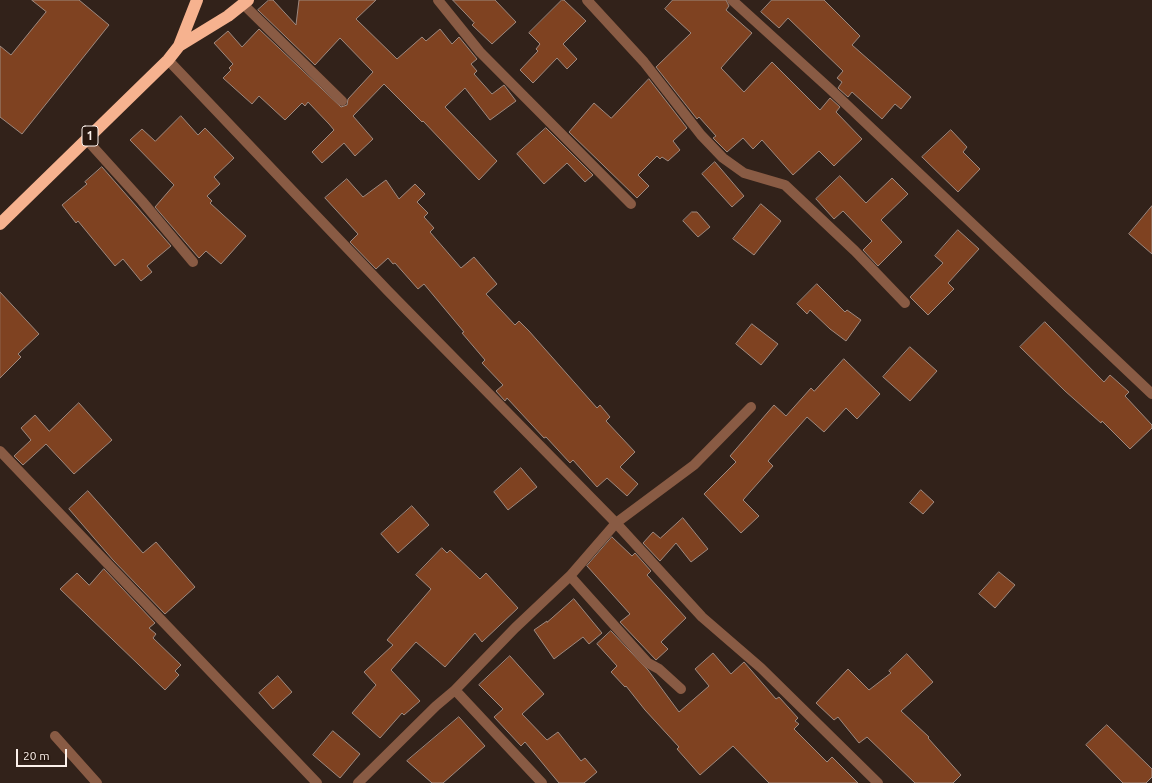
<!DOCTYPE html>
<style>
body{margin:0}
#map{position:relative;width:1152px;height:783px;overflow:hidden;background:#32221a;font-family:Ubuntu,sans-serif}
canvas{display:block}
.scale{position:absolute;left:16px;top:749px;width:51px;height:18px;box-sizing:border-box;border:2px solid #fbf0ea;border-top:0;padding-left:5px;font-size:12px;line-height:14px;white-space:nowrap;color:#fbf0ea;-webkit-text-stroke:3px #281810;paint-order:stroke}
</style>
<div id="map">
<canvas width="1152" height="783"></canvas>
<div class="scale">20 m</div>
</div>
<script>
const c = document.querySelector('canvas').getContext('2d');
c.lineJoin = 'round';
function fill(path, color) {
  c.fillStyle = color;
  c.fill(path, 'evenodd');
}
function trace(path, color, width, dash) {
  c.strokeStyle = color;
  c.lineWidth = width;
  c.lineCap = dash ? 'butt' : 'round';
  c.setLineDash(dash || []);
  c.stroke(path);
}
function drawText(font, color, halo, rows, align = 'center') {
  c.font = font + ' Ubuntu,sans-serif';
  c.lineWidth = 3.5;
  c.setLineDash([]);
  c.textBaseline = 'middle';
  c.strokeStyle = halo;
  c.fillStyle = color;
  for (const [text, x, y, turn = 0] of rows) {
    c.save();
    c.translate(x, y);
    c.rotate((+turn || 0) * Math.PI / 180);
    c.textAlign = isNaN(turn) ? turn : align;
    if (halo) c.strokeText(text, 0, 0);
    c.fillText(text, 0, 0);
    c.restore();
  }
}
const building = new Path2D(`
 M 32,0 L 79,0 L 109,25 L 22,134 L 0,117 L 0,46 L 11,55 L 46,12 Z
 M 269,0 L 273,0 L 296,25 L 299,0 L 376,0 L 356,19 L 397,59 L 422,37 L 426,41 L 440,29 L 452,44 L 459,37 L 477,59 L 471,64 L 477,71 L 474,74 L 492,94 L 504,85 L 516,101 L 490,120 L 465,88 L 445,107 L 497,161 L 479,180 L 423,121 L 422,122 L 384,84 L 353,116 L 373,139 L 355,156 L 344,143 L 322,163 L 312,152 L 334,130 L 329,124 L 308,102 L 305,106 L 302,103 L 285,120 L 259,96 L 252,104 L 223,78 L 231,70 L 229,68 L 233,64 L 214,43 L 228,31 L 242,47 L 259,29 L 341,107 L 347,105 L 348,99 L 373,72 L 340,38 L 315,65 L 258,10 Z
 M 453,0 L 495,0 L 516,22 L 492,44 L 472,25 L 474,23 Z
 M 562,0 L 564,0 L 586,21 L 563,44 L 577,59 L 567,69 L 557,58 L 533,83 L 520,70 L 538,51 L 536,49 L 540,44 L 529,33 Z
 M 673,0 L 726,0 L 729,6 L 726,10 L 752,33 L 721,68 L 744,92 L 772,62 L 820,110 L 830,98 L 840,107 L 836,112 L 862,139 L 834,166 L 819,151 L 793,175 L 762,140 L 753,149 L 743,138 L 727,152 L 713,138 L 716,136 L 699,117 L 697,119 L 656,67 L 691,33 L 665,9 Z
 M 772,0 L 824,0 L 860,36 L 852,45 L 911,97 L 901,109 L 895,104 L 882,119 L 852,92 L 848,97 L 838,88 L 842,82 L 837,78 L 843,71 L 788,18 L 779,28 L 761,12 Z
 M 649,79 L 687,128 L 673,141 L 680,150 L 668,161 L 662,157 L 660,159 L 657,156 L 638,175 L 649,186 L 637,198 L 569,132 L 594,103 L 611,118 Z
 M 181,116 L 198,135 L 205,128 L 234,158 L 214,177 L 220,184 L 207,196 L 212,201 L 210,203 L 246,236 L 221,264 L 206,251 L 199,258 L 155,207 L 174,185 L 130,140 L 142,129 L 155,141 Z
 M 546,128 L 593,175 L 585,182 L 567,163 L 544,184 L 517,154 Z
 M 951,130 L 967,147 L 963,152 L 980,169 L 958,192 L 922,157 Z
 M 715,162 L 744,196 L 732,207 L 702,174 Z
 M 102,167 L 171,246 L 147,266 L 152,272 L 141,281 L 123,259 L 115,266 L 78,221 L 76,223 L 62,205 L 87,184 L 85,182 Z
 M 840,176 L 866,203 L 892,178 L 908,194 L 881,220 L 902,242 L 878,266 L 863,250 L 872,241 L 843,211 L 834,219 L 816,199 Z
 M 347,179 L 363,197 L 386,180 L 399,199 L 415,184 L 425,194 L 417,202 L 428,213 L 424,217 L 434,228 L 430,232 L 461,268 L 474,257 L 497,284 L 486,294 L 515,325 L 519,321 L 529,331 L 597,408 L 600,405 L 610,417 L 606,421 L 635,452 L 620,467 L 638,484 L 627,496 L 607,478 L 597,487 L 573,460 L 570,463 L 546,437 L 544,438 L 507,398 L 505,401 L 496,391 L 503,385 L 482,363 L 485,360 L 462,333 L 464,332 L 424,284 L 418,289 L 395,263 L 393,264 L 388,258 L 376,269 L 350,242 L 358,234 L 325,198 Z
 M 761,204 L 781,221 L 754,255 L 733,239 Z
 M 1152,206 L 1152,254 L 1129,234 Z
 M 692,212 L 697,212 L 710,227 L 698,237 L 683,221 Z
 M 958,230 L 979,249 L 948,283 L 954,289 L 928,315 L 910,297 L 943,263 L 935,256 Z
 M 817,284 L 845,312 L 847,310 L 861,320 L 846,341 L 830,329 L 810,310 L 807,314 L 797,304 Z
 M 0,292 L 39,334 L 18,354 L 21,357 L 0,378 Z
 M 1045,322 L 1104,382 L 1110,375 L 1129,392 L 1125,396 L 1152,425 L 1152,428 L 1130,449 L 1102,421 L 1101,423 L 1065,391 L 1020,347 Z
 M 752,324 L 778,344 L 761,365 L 736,344 Z
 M 910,347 L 937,371 L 910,401 L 883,377 Z
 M 844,359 L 880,394 L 857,419 L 846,408 L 824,432 L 807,417 L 768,461 L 773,466 L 743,500 L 759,516 L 741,533 L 704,494 L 736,462 L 730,456 L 774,405 L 786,416 L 811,388 L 814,391 Z
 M 79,403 L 112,440 L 74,474 L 46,444 L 23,465 L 14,456 L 31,440 L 21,428 L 35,415 L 49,431 Z
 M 521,468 L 537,487 L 508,510 L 494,492 Z
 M 921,490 L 934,502 L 923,514 L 910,503 Z
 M 88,491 L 143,553 L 156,542 L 195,587 L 165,614 L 113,560 L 69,509 Z
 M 412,506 L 429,525 L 398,553 L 381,534 Z
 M 683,518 L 708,549 L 691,562 L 676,543 L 660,561 L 643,543 L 653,532 L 660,538 Z
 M 612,537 L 632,556 L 635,553 L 651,571 L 647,575 L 686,618 L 661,642 L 668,649 L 656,660 L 620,622 L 630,614 L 587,566 Z
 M 442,548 L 447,553 L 450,550 L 480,579 L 486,573 L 518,608 L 482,642 L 475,633 L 445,667 L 416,642 L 391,670 L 420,701 L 404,715 L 402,713 L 380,738 L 352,713 L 376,685 L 364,672 L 393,645 L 387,640 L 431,589 L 416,575 Z
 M 104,569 L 155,623 L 149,628 L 156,634 L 153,638 L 181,665 L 175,671 L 179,675 L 165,690 L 60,589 L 77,573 L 89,585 Z
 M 999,572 L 1015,585 L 995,608 L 979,594 Z
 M 574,599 L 602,633 L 589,644 L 583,637 L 554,659 L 534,630 L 547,621 L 547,622 Z
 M 611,631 L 648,670 L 679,712 L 709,686 L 695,669 L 713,653 L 731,674 L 744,662 L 776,699 L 779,697 L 798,718 L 795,721 L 799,724 L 794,729 L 827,762 L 832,757 L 858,783 L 769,783 L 733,746 L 700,775 L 677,749 L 679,747 L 645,710 L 626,686 L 625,687 L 611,672 L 617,666 L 597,644 Z
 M 907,654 L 933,682 L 901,711 L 929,737 L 928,738 L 961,775 L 953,783 L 915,783 L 867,737 L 859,743 L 838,717 L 834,720 L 816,703 L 848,669 L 869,690 L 891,673 L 889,671 Z
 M 510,656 L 544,694 L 522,714 L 547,740 L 558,732 L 581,761 L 585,758 L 597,772 L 584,783 L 559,783 L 525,742 L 521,746 L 494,717 L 503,709 L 479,685 Z
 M 278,676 L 292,692 L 273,709 L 259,693 Z
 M 459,717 L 485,746 L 443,783 L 432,783 L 407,761 Z
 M 1107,725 L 1152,769 L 1152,777 L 1146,783 L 1123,783 L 1086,745 Z
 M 333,731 L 360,754 L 340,778 L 313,755 Z`);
const minor = new Path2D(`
 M 438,0 L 480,52 L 631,204
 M 587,0 L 644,62 L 701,135 L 723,158 L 744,173 L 785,185 L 855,251 L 905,303
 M 732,0 L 830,89 L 1152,394
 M 244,5 L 342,101
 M 168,60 L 388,291 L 616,523 L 702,617 L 761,668 L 878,783
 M 86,139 L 142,201 L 193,262
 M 0,451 L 317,783
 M 570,576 L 648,663 L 659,669 L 681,689
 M 455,690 L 542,783
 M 55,736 L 97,783
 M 358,783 L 436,706 L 455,690 L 515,628 L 570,576 L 616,523 L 694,465 L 751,407`);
const highway = new Path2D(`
 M 179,46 L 228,16 L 248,0
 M 0,224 L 168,60 L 179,46 L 197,0`);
const shields = [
 [90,136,16]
];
const shieldNames = [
 ["1",90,136]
];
fill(building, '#7f4221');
trace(building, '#9e897f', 1);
trace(minor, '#895b44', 10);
trace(highway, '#f6b28f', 12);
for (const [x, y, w] of shields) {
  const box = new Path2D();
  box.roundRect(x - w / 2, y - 10, w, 20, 3);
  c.fillStyle = '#281810';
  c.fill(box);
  trace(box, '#fbf0ea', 1);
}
drawText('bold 12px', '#fbf0ea', null, shieldNames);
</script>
